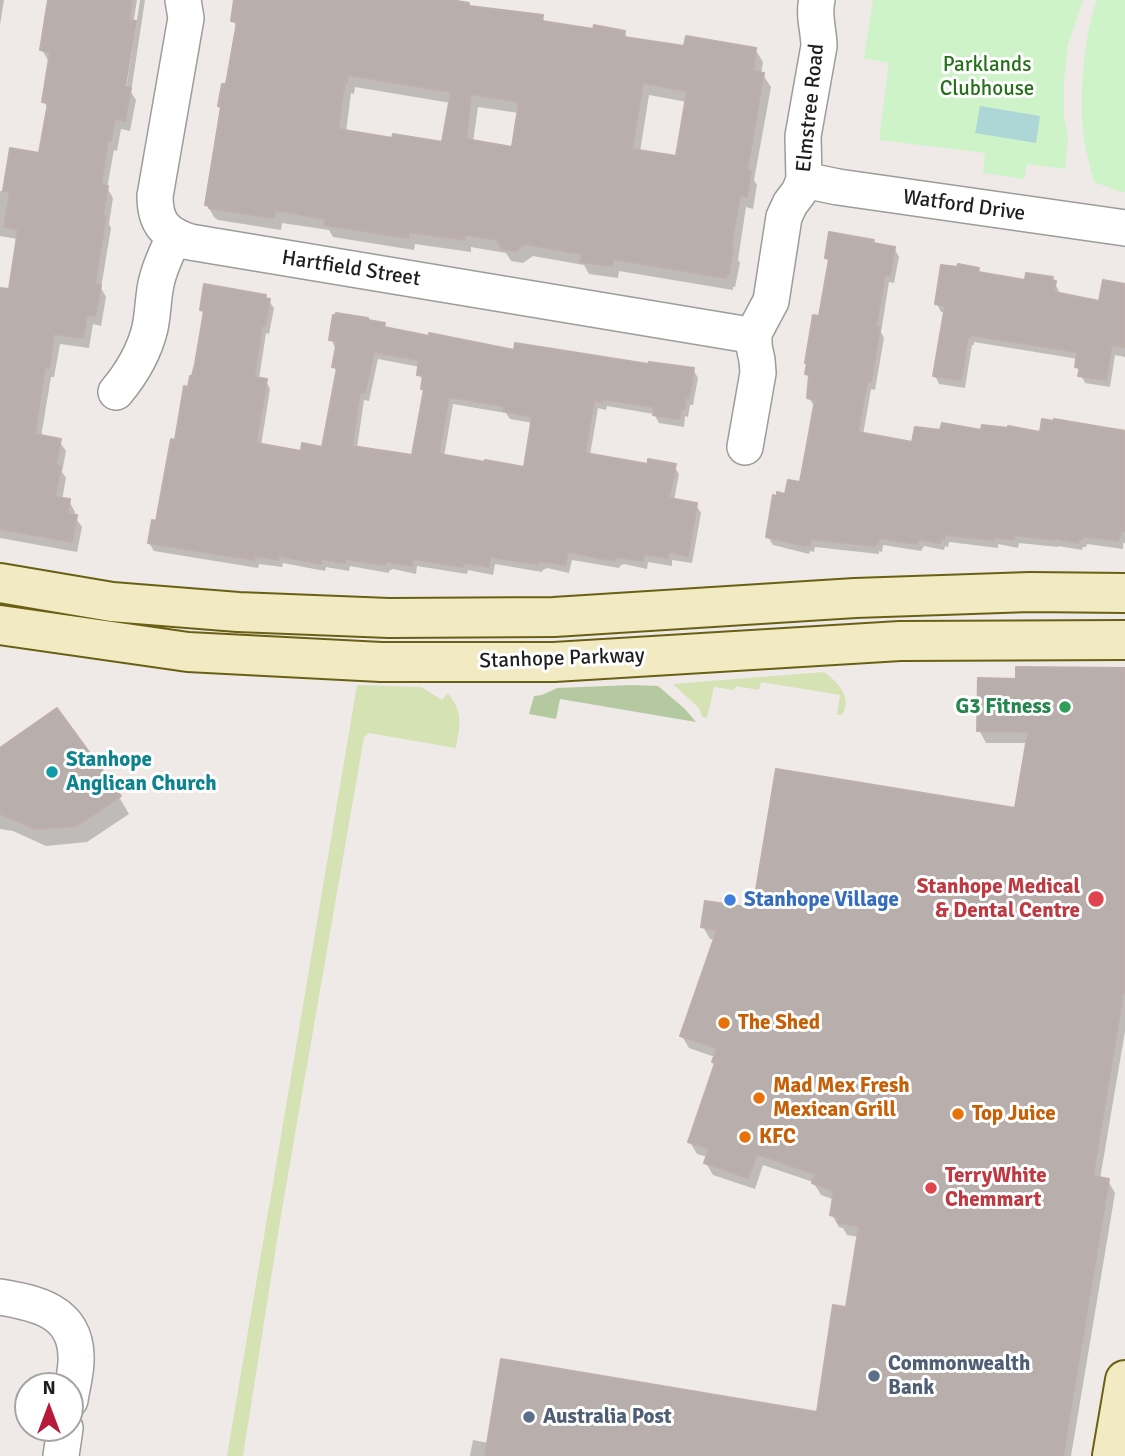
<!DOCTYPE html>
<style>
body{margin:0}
#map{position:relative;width:1125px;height:1456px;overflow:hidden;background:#efeae7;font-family:Signika,sans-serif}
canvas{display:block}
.north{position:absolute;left:14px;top:1372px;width:70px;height:70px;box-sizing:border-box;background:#fff;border:2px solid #a5a5a5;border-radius:50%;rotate:0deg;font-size:19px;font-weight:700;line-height:28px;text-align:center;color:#1f1f1f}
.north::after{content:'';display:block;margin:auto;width:24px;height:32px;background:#b6193b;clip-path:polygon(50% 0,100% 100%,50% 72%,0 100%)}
</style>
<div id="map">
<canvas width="1125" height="1456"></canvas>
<div class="north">N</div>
</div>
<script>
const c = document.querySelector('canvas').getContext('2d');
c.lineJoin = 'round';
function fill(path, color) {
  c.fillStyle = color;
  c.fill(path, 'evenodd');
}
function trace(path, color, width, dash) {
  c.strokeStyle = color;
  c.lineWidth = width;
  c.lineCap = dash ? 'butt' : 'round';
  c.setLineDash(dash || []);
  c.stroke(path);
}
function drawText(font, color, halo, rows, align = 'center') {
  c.font = font + ' Signika,sans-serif';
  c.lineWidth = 6;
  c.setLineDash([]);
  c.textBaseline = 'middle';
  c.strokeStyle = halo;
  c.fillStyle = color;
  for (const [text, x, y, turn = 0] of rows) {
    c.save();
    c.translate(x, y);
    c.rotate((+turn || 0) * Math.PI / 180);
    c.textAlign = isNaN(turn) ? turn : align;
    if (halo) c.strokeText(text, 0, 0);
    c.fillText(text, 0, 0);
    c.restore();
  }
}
const grass = new Path2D(`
 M 824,672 C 838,682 853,698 842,715 L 837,715 L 840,695 L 761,682 L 759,690 L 736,686 L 734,690 L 714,687 L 707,718 L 702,717 L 699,708 L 673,684 Z
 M 357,685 L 421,687 L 442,700 L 448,693 C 464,715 460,723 456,748 L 369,733 L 364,737 L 281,1215 L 243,1456 L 227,1456 Z`);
const forest = new Path2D(`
 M 633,685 L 658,686 L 685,709 L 696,722 L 560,699 L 556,719 L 529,714 L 534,696 L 542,695 L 557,688 Z`);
const park = new Path2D(`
 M 873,0 L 1083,0 L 1068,45 L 1064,81 L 1064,117 L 1068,136 L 1065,169 L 1027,164 L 1024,179 L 983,173 L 985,153 L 879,140 L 889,63 L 864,58 Z
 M 1097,0 L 1125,0 L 1125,192 L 1118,191 L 1094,182 C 1091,170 1087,157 1085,145 C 1078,108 1083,35 1097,0 Z`);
const water = new Path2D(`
 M 980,106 L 1040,116 L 1036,143 L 975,133 Z`);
const shadow = new Path2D(`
 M 0,0 L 4,0 L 0,25 Z
 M 48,0 L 137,0 L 122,95 L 125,96 L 140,0 L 145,0 L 131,92 L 136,100 L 130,131 L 121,129 L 117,151 L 114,150 L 107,188 L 113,198 L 109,224 L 111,228 L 101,288 L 106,297 L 101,326 L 93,324 L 89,348 L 60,344 L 54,377 L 51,377 L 41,437 L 59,441 L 66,451 L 62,472 L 66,478 L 62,500 L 69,501 L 75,512 L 74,516 L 82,527 L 77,552 L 0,538 L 0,290 L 10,291 L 18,239 L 0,236 L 0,191 L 9,192 L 15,151 L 41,155 L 48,109 L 44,101 L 51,61 L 48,60 L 42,50 Z
 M 236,0 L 420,0 L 542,17 L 546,24 L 594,31 L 624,32 L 628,39 L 686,48 L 755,49 L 763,62 L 761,74 L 763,75 L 771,87 L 754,180 L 757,185 L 753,209 L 746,207 L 738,260 L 740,263 L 735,287 L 733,287 L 733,290 L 619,271 L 618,278 L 589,274 L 584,265 L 533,256 L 523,263 L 511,261 L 506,253 L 471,247 L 471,252 L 415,244 L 414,250 L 333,237 L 329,230 L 282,223 L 281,230 L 218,220 L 214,217 L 207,205 L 222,111 L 219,106 L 228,86 L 237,29 L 233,20 ZM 355,87 L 451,103 L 444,144 L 346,132 L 351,93 L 354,94 ZM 649,95 L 687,102 L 677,158 L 640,152 ZM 478,107 L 519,113 L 513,149 L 473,142 Z
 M 873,242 L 875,246 L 894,248 L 899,257 L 894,283 L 889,282 L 881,332 L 884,338 L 875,390 L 871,389 L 863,435 L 914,444 L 983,432 L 1041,434 L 1113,431 L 1113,428 L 1125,430 L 1125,543 L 1123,543 L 1123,549 L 1087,544 L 1086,547 L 1083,547 L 1082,550 L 1058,546 L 1058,547 L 1019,543 L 1018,548 L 998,544 L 998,548 L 949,542 L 948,547 L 945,546 L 944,550 L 924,546 L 921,551 L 883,545 L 882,552 L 879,551 L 879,554 L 815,547 L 814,552 L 810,551 L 809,554 L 773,545 L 768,537 L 787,496 L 802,484 L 814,406 L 809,398 L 811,380 L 807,374 L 808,365 L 807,363 L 820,318 L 830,263 L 827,258 Z
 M 978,269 L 981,274 L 1027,282 L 1052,279 L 1059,291 L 1059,295 L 1101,303 L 1125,289 L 1125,357 L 1115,355 L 1110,387 L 1085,383 L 1077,367 L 1078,359 L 974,342 L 974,345 L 972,345 L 965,388 L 939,384 L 935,376 L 946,312 L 941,312 L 937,304 Z
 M 265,296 L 274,308 L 269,334 L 266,333 L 259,379 L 266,381 L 270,389 L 261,446 L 302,453 L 324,449 L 338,373 L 334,367 L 337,348 L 335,348 L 331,339 L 368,322 L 383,325 L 386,330 L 515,352 L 693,369 L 698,378 L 693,405 L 690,405 L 688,417 L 685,416 L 684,427 L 659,423 L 654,414 L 607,406 L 606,410 L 598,408 L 590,455 L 649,466 L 674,466 L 679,474 L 674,501 L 696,505 L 701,513 L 692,563 L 672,560 L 672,566 L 648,562 L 647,569 L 624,564 L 620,566 L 619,568 L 572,560 L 569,573 L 547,568 L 543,570 L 542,572 L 495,564 L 493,575 L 468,570 L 467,574 L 417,566 L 416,574 L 393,569 L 389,571 L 389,573 L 350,566 L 349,571 L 326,567 L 325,571 L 283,563 L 282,567 L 259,564 L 258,568 L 154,551 L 149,543 L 157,523 L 193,377 L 205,315 L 202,310 ZM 378,359 L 420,367 L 419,374 L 424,382 L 422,388 L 425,393 L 413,457 L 357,448 L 364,400 L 369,401 ZM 453,404 L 506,413 L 510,419 L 533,423 L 525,469 L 444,457 Z
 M 1125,670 L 1125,1031 L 1100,1179 L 1108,1181 L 1115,1193 L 1071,1456 L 470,1456 L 473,1440 L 489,1443 L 818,1414 L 847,1309 L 859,1237 L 847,1235 L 843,1228 L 839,1227 L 832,1215 L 835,1200 L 821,1195 L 813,1182 L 763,1165 L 755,1189 L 713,1175 L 706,1163 L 708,1157 L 697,1154 L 690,1142 L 716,1066 L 714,1062 L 715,1057 L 689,1048 L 682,1036 L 715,940 L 710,939 L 703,927 L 754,910 L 1016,810 L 1028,743 L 986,743 L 979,730 L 1017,680 Z
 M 0,751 L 119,797 L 129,814 L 87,842 L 46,846 L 13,831 L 0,829 Z`);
const building = new Path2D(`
 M 48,0 L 132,0 L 129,20 L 136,21 L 125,87 L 131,88 L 125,121 L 115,119 L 111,141 L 108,140 L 101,185 L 108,186 L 103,215 L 106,216 L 95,284 L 101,285 L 95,316 L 87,315 L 83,338 L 54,334 L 49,368 L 45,367 L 35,434 L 61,439 L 56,465 L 61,466 L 55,497 L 70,499 L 68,514 L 77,515 L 72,542 L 0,529 L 0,288 L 9,289 L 18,230 L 4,227 L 10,192 L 3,191 L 10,148 L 39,153 L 48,103 L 42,102 L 50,52 L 40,50 Z
 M 234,0 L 451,0 L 469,3 L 469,6 L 543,15 L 542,21 L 593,29 L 594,25 L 625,31 L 624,37 L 684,46 L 686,36 L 756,48 L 753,71 L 764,73 L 747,170 L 751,171 L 747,197 L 740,195 L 731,248 L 733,248 L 729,274 L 727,274 L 726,278 L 613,259 L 612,266 L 580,262 L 582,254 L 525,244 L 516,251 L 502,249 L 497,240 L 465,235 L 464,240 L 409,232 L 408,238 L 324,225 L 325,219 L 275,210 L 274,218 L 209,208 L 209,206 L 205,205 L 221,107 L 218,106 L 222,84 L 226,84 L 237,22 L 231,21 ZM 348,75 L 451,92 L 442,142 L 393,134 L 392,138 L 338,129 L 345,81 L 347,82 ZM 643,83 L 687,91 L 676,156 L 632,149 ZM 471,94 L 519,102 L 512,147 L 466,139 Z
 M 829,232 L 874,240 L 873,243 L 895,247 L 890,276 L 885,275 L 876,327 L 880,328 L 871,382 L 867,382 L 858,432 L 912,442 L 915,427 L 940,430 L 942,423 L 981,430 L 982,425 L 1008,428 L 1008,426 L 1040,432 L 1042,419 L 1053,421 L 1054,419 L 1125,431 L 1125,531 L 1122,531 L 1118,541 L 1083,536 L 1082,540 L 1079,539 L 1078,543 L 1054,538 L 1054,540 L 1015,535 L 1014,540 L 994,537 L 994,540 L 945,535 L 944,539 L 941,539 L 940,543 L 920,539 L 916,544 L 879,538 L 878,544 L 875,544 L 875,546 L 811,539 L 810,545 L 806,544 L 805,546 L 766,537 L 773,495 L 777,496 L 777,492 L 785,494 L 788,480 L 800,482 L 815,400 L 807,398 L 809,375 L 805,374 L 807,363 L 805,363 L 813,315 L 819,316 L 829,259 L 825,258 Z
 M 958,264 L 979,268 L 978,272 L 1025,280 L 1026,273 L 1053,277 L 1052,280 L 1056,281 L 1054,292 L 1099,301 L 1103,280 L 1125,284 L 1125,347 L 1112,345 L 1106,380 L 1078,376 L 1080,368 L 1075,367 L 1077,352 L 970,335 L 970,338 L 968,337 L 961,380 L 933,376 L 945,306 L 935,304 L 941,265 L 957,267 Z
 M 204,284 L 266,295 L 265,298 L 270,299 L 265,326 L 262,326 L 254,377 L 267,379 L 256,443 L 301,451 L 302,443 L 322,447 L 337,368 L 332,367 L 337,341 L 329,340 L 333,315 L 336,315 L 336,313 L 368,318 L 368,320 L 385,323 L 384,327 L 429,336 L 429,333 L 514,350 L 515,343 L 648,364 L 649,362 L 694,368 L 689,398 L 686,397 L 684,409 L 681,409 L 679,419 L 653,415 L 654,407 L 603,399 L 602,402 L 594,401 L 585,453 L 648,464 L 648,459 L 676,464 L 669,498 L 697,503 L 688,556 L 668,552 L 668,558 L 644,554 L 643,561 L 618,557 L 616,558 L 615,561 L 568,552 L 565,565 L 541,561 L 539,561 L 538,564 L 490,557 L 489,567 L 464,563 L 463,567 L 413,559 L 412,566 L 388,562 L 385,562 L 385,565 L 346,559 L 345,563 L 321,559 L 321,564 L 279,556 L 278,560 L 255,556 L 254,560 L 148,543 L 152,520 L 156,521 L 171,439 L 175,440 L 184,386 L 188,387 L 190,376 L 192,376 L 195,364 L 204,311 L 200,310 ZM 374,352 L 419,360 L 417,375 L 423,376 L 421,389 L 424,389 L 412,455 L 352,446 L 360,393 L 365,393 ZM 449,397 L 504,406 L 503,411 L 532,417 L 524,467 L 485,460 L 485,462 L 439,454 Z
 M 1016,667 L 1125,668 L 1125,994 L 1123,994 L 1093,1176 L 1109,1179 L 1063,1456 L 485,1456 L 501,1359 L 817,1412 L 833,1305 L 846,1307 L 859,1226 L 838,1223 L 838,1217 L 830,1215 L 834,1191 L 812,1183 L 815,1174 L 757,1154 L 748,1178 L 704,1163 L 709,1149 L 688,1142 L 715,1063 L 712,1062 L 717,1048 L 680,1036 L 717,930 L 701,927 L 705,901 L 753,908 L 776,769 L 1015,808 L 1028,732 L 977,731 L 978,678 L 1016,679 Z
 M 57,708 L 121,796 L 77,826 L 35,829 L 0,814 L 0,748 Z`);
const street = new Path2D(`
 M 183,0 L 186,18 L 155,196 C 155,223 165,234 190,242 L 743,334 L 754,333
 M 804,180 L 838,187 L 1125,228
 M 116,392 C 132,373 144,353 150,328 C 153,314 153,298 156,284 C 159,268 167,252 174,237
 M 745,447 L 758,373 L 757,360 L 754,346 L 754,333 L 771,301 L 784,217 L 790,204 L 799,192 L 804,180 L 803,136 L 819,46 C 819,31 813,15 817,0
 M 0,1297 C 36,1303 75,1311 76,1356 C 77,1370 72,1386 70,1400
 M 61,1456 L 65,1428`);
const secondary = new Path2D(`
 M 0,583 L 112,602 L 238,612 L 389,618 L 554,617 L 855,598 L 1030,592 L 1125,593
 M 0,625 L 188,652 L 381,662 L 554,662 L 900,641 L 1125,640
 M 1112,1456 L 1125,1380`);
const markers = [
 [1065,707,7,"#2e9e5b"],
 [52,772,7,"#0f9aa8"],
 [1096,899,9,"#e0444e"],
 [730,900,7,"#3f7fe0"],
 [724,1023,7,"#e8710a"],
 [759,1098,7,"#e8710a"],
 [958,1114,7,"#e8710a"],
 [745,1137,7,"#e8710a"],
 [931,1188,7,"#e0444e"],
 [874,1376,7,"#5c6f8a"],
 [529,1417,7,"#5c6f8a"]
];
const parkNames = [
 ["Parklands",987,65],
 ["Clubhouse",987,89]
];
const streetNames = [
 ["Elmstree Road",811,108,-84],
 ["Watford Drive",964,206,8],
 ["Hartfield Street",351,269,9],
 ["Stanhope Parkway",562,659,-2]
];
const leisureNames = [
 ["G3 Fitness",1051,707]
];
const cultureNames = [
 ["Stanhope",66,760],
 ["Anglican Church",66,784]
];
const healthNames = [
 ["Stanhope Medical",1080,887],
 ["& Dental Centre",1080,911],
 ["TerryWhite",945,1176,"left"],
 ["Chemmart",945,1200,"left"]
];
const shopNames = [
 ["Stanhope Village",744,900]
];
const foodNames = [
 ["The Shed",738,1023],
 ["Mad Mex Fresh",773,1086],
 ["Mexican Grill",773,1110],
 ["Top Juice",972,1114],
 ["KFC",759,1137]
];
const serviceNames = [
 ["Commonwealth",888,1364],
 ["Bank",888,1388],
 ["Australia Post",543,1417]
];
fill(grass, '#d5e2b3');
fill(forest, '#b5c9a1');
fill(park, '#cff3c9');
fill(water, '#add6d7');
fill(shadow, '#0003');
fill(building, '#b8afad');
trace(building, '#bfafab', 2);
trace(street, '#9c9c9c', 38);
trace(secondary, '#6a6013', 42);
trace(street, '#fff', 35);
trace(secondary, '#f2eac2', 38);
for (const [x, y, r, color] of markers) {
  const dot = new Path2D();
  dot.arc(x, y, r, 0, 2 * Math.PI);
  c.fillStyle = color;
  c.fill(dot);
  trace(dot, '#fff', 2.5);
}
drawText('21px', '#257119', '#fff', parkNames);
drawText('21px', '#1f1f1f', '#fff', streetNames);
drawText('bold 21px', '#27864d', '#fff', leisureNames, 'right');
drawText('bold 21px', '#0d838f', '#fff', cultureNames, 'left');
drawText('bold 21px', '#be3a42', '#fff', healthNames, 'right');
drawText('bold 21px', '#366cbe', '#fff', shopNames, 'left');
drawText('bold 21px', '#c56008', '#fff', foodNames, 'left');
drawText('bold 21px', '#4e5e75', '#fff', serviceNames, 'left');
</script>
